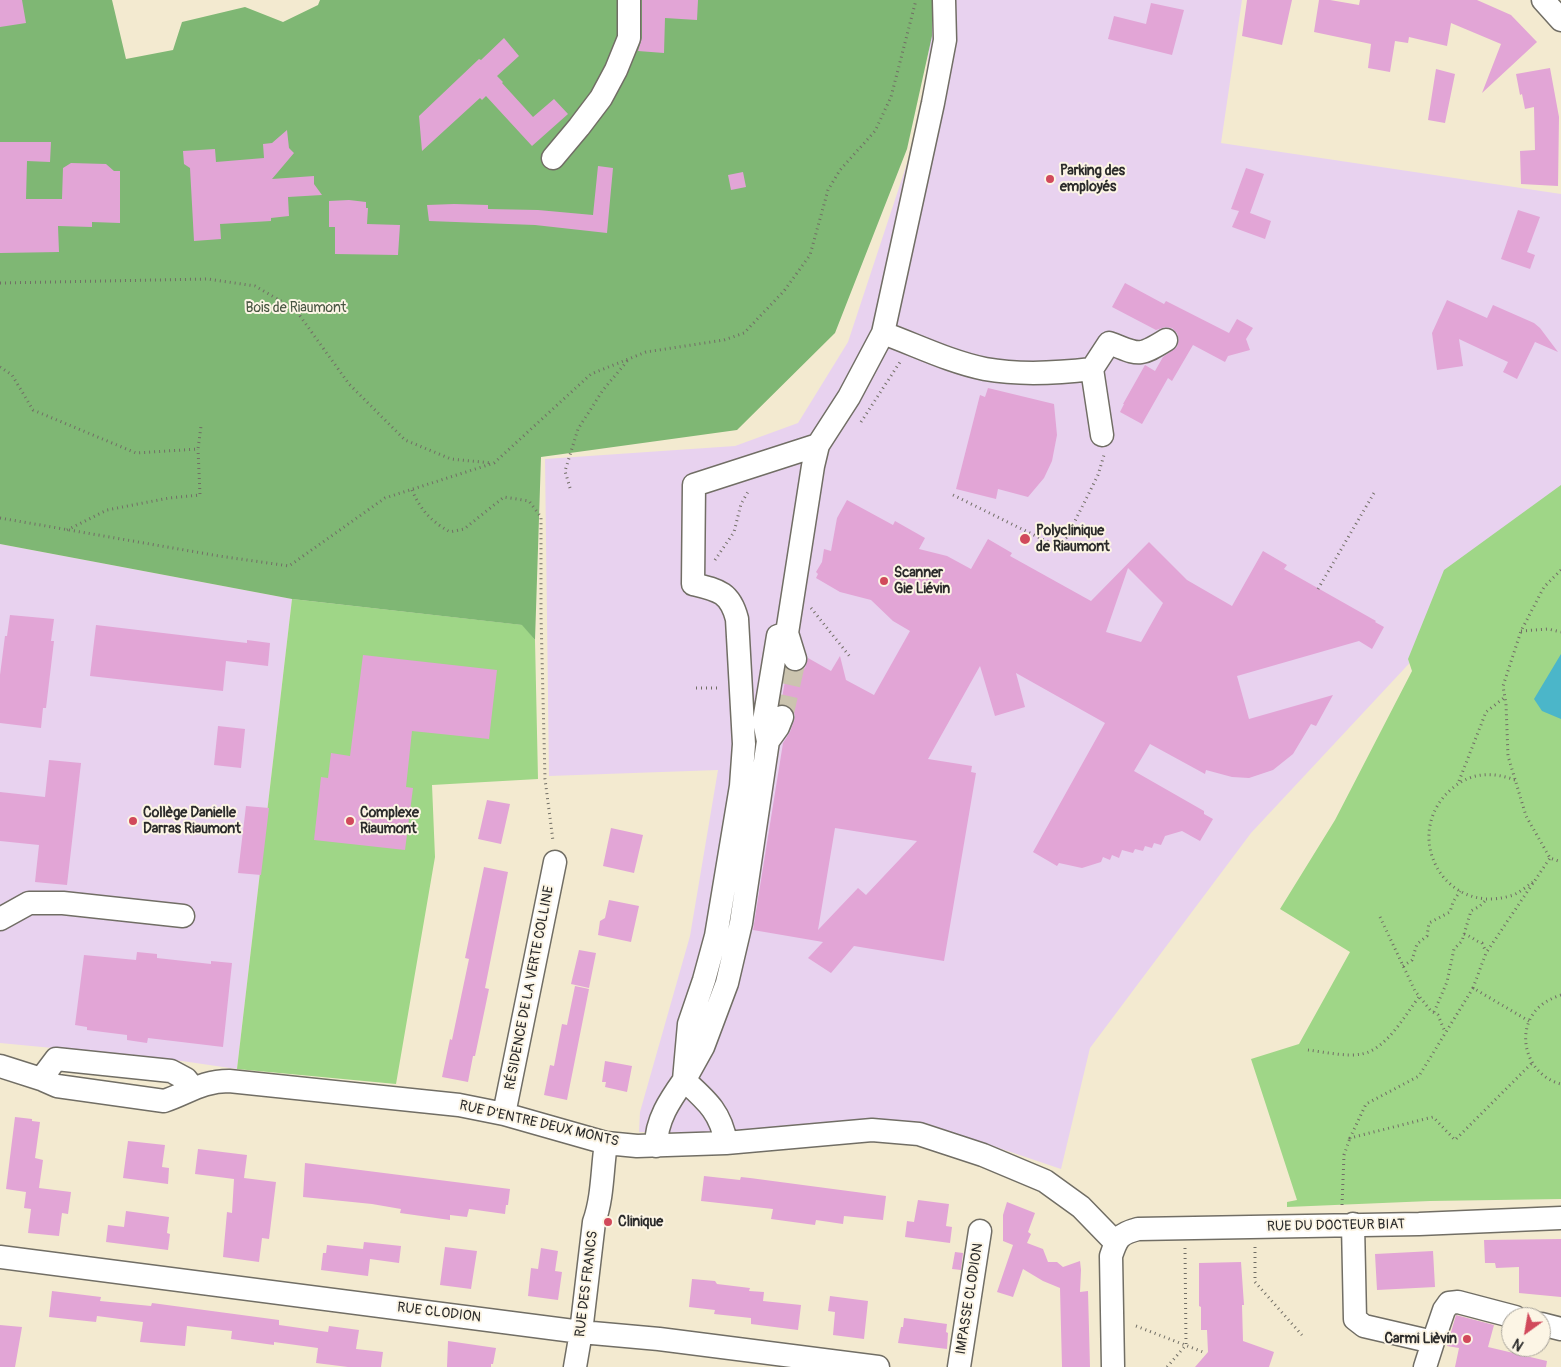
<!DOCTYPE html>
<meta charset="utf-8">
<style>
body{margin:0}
#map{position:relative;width:1561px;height:1367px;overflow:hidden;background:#f3ead0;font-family:Pangolin,sans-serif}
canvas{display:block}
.north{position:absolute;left:1501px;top:1307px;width:50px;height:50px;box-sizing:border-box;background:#fcf5e5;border:1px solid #a8a49b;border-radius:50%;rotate:212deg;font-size:14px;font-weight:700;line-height:20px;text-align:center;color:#2b2b2b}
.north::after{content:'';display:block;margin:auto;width:18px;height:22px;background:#d1495b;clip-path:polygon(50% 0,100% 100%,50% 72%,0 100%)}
</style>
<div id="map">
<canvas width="1561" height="1367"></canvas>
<div class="north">N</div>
</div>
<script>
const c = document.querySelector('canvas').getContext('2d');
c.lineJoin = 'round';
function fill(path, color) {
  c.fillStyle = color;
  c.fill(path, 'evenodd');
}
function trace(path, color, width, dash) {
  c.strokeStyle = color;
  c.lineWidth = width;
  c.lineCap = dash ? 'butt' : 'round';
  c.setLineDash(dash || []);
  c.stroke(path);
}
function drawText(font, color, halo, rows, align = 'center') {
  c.font = font + ' Pangolin,sans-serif';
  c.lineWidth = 4;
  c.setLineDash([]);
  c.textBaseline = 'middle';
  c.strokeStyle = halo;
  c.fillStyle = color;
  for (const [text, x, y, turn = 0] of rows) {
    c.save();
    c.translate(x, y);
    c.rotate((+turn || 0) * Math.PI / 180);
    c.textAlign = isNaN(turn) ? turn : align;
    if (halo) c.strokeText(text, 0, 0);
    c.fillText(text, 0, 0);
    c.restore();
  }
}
const built = new Path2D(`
 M 934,0 L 1242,0 L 1221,143 L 1561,194 L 1561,492 L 1418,654 L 1251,833 L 1090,1048 L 1061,1169 L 925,1123 L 697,1133 L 639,1132 L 640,1112 L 690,936 L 718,770 L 549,776 L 545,459 L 735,446 L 798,423 L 848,342 L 922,118 Z
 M 0,544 L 292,599 L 237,1069 L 168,1059 L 0,1043 Z`);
const green = new Path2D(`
 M 1561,485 L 1561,1199 L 1430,1201 L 1287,1207 L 1287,1202 L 1297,1200 L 1251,1059 L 1299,1044 L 1350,952 L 1280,909 L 1335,820 L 1412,671 L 1408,659 L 1444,570 Z
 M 292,599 L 523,625 L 535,640 L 538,779 L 432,785 L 435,857 L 396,1084 L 237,1069 Z`);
const forest = new Path2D(`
 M 0,0 L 112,0 L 126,59 L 173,50 L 182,22 L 245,7 L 283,22 L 318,5 L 320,0 L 932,0 L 932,36 L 907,149 L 835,333 L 737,430 L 541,457 L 535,640 L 522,625 L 292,599 L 0,544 Z`);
const water = new Path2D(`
 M 1561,654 L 1561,719 L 1542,711 L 1534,699 Z`);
const building = new Path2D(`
 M 0,0 L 22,0 L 26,23 L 0,27 Z
 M 642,0 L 698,0 L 697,20 L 665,18 L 664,53 L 638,51 L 642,38 Z
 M 1247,0 L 1292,0 L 1282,45 L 1242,36 Z
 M 1319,0 L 1330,0 L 1359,5 L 1360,0 L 1477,0 L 1511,15 L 1537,42 L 1482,93 L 1501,44 L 1451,23 L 1447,46 L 1409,37 L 1408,43 L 1395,41 L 1390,72 L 1368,68 L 1371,44 L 1314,32 Z
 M 1151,3 L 1184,10 L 1172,55 L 1108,39 L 1114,16 L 1146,24 Z
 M 504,38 L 519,56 L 497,76 L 503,82 L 502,83 L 533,117 L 554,99 L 568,114 L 532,146 L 486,96 L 482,100 L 480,98 L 422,151 L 419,116 L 479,59 L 481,60 Z
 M 1550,68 L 1559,117 L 1558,186 L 1521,184 L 1520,151 L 1535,150 L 1534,107 L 1525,109 L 1522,94 L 1520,95 L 1516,74 Z
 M 1436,69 L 1455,74 L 1445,123 L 1428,120 Z
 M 287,130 L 289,148 L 294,153 L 272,179 L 314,176 L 314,184 L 322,195 L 288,197 L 289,216 L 271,218 L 271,221 L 220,224 L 221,239 L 194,241 L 190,168 L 184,164 L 183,151 L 215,149 L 216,162 L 264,158 L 263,144 L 272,143 Z
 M 0,142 L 51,142 L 50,162 L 27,161 L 26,199 L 62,199 L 63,168 L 71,163 L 106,164 L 114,171 L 120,171 L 120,223 L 92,222 L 92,227 L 58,226 L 59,252 L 0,253 Z
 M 598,166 L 613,168 L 607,233 L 535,225 L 429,221 L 427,205 L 454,204 L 488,205 L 488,209 L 538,210 L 593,215 Z
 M 1246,168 L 1264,174 L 1250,213 L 1271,221 L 1265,239 L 1232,227 L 1239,211 L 1231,209 Z
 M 743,172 L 746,187 L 731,190 L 728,175 Z
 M 349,200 L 366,202 L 366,208 L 368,208 L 367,224 L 400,225 L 398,255 L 335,254 L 335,227 L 329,227 L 329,201 Z
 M 1518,210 L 1540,217 L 1527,252 L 1535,255 L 1530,269 L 1501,259 Z
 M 1125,283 L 1164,304 L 1166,301 L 1229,333 L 1237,319 L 1253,328 L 1246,339 L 1250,350 L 1228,356 L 1225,362 L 1193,345 L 1172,381 L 1168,378 L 1142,424 L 1120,412 L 1124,404 L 1123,404 L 1145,365 L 1155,371 L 1163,357 L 1177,347 L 1179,339 L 1177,333 L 1172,328 L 1165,327 L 1156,330 L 1112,307 Z
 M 1447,300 L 1487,318 L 1493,305 L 1534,323 L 1540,328 L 1558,352 L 1535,342 L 1517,379 L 1503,372 L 1508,362 L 1459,339 L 1463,366 L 1437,370 L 1432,333 Z
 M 988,388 L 1054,404 L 1057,435 L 1052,461 L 1044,478 L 1028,497 L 998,489 L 996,499 L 956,489 L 980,395 L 985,397 Z
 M 847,500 L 893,525 L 895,521 L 925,538 L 919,549 L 947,556 L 971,569 L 988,539 L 1012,553 L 1010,556 L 1091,601 L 1149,542 L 1187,580 L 1232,606 L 1263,551 L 1287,565 L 1284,569 L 1376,621 L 1375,622 L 1384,627 L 1372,649 L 1359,641 L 1237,676 L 1249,719 L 1333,695 L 1316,726 L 1311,724 L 1293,754 L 1273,770 L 1249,778 L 1232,777 L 1206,770 L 1205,774 L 1150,744 L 1134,771 L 1204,811 L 1204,814 L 1213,819 L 1200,841 L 1182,831 L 1165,836 L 1161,845 L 1154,843 L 1152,848 L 1145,846 L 1143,851 L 1135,849 L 1133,853 L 1122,850 L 1119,858 L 1112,855 L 1110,860 L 1103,857 L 1101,862 L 1082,868 L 1059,863 L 1057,866 L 1033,852 L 1105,723 L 1016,673 L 1025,707 L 995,716 L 980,666 L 928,759 L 972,766 L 971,772 L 976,773 L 944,961 L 854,946 L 831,973 L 808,958 L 823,942 L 753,930 L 783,743 L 790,732 L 794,721 L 795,716 L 793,709 L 787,705 L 781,704 L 787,669 L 793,672 L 799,671 L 805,668 L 808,658 L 831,671 L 840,656 L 846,680 L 874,695 L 910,631 L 893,621 L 871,600 L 840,592 L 816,578 L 818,574 L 816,572 L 822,562 L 824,549 L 831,551 L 837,518 ZM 1128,568 L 1163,603 L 1141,642 L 1106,632 ZM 835,828 L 917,841 L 866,895 L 858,888 L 818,930 Z
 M 10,615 L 54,619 L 51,641 L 54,641 L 46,708 L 43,708 L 41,728 L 0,723 L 0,675 L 5,636 L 7,636 Z
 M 96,625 L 247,643 L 247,640 L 270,643 L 268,666 L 226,661 L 223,691 L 90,676 Z
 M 363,655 L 497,670 L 489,739 L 412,731 L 406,787 L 413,788 L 405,850 L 314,840 L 321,777 L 328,778 L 331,753 L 350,756 Z
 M 218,726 L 245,729 L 241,768 L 214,765 Z
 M 49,760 L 81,763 L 67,885 L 35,882 L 39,845 L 0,841 L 0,792 L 45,797 Z
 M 487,800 L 510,804 L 501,844 L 478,839 Z
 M 246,806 L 269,808 L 261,875 L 238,873 Z
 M 611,828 L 643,835 L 634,873 L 603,866 Z
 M 484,867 L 508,872 L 485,988 L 489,989 L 475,1056 L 473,1056 L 468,1082 L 442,1077 L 450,1039 L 452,1040 L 469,959 L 465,958 Z
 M 609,900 L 639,906 L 631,942 L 598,935 L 600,921 L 605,918 Z
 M 579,950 L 596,953 L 589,988 L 571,984 Z
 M 137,952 L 157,954 L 157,958 L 211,964 L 211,961 L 232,963 L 223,1047 L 148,1038 L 147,1043 L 127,1040 L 127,1035 L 87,1030 L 87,1027 L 75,1025 L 84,955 L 136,960 Z
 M 575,986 L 589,989 L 567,1100 L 544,1095 L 550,1065 L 554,1066 L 562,1024 L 567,1025 Z
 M 605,1061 L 632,1066 L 627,1092 L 605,1087 L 606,1082 L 602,1082 Z
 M 15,1117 L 32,1119 L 32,1121 L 40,1122 L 35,1158 L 43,1160 L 39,1188 L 71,1192 L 68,1214 L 62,1213 L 59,1236 L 28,1233 L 31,1209 L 24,1208 L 26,1192 L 6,1189 Z
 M 128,1141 L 165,1145 L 162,1167 L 169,1168 L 168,1184 L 123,1178 Z
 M 198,1149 L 247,1155 L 244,1178 L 276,1182 L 269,1239 L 262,1238 L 259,1262 L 223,1257 L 227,1212 L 232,1213 L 234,1179 L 195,1174 Z
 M 305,1163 L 510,1189 L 508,1205 L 506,1205 L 505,1214 L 469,1209 L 467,1217 L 450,1215 L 450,1220 L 400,1213 L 401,1209 L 372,1204 L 303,1197 Z
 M 704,1176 L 740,1180 L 741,1177 L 750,1178 L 886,1196 L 883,1220 L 844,1216 L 843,1224 L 816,1220 L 815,1225 L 771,1219 L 773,1209 L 701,1201 Z
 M 918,1200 L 949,1204 L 946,1226 L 952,1227 L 950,1243 L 905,1237 L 907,1221 L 914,1222 Z
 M 1007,1202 L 1035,1213 L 1028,1232 L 1031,1234 L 1027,1243 L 1043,1249 L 1048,1262 L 1057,1262 L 1063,1267 L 1080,1261 L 1081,1270 L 1080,1292 L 1088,1291 L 1090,1367 L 1062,1367 L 1060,1288 L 1043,1281 L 1023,1269 L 1013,1297 L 997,1292 L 1013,1245 L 1003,1241 L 1003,1215 Z
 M 126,1211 L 169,1217 L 167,1233 L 170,1234 L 168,1250 L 106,1242 L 108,1225 L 124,1227 Z
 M 1561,1239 L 1561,1297 L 1519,1293 L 1519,1267 L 1496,1268 L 1495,1263 L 1485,1263 L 1484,1240 Z
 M 364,1242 L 401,1246 L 399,1263 L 370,1259 L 368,1276 L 321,1270 L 323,1253 L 326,1253 L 327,1245 L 363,1249 Z
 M 445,1247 L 477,1251 L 471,1289 L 440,1285 Z
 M 541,1248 L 558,1251 L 555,1271 L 562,1272 L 558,1300 L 528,1296 L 531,1268 L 538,1269 Z
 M 1433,1251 L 1435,1287 L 1377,1290 L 1375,1254 Z
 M 955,1252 L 963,1253 L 961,1270 L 952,1269 Z
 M 1241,1262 L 1244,1305 L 1242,1305 L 1243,1341 L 1274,1352 L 1269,1367 L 1195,1367 L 1208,1352 L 1207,1330 L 1201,1330 L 1201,1307 L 1199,1306 L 1199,1263 Z
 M 692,1279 L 715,1281 L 717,1284 L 750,1288 L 749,1291 L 764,1292 L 763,1301 L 801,1305 L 798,1330 L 751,1324 L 751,1318 L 714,1314 L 715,1310 L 689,1307 Z
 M 52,1291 L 101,1297 L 100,1301 L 151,1306 L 152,1303 L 279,1320 L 279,1325 L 328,1332 L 329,1326 L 359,1330 L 356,1349 L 383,1352 L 381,1367 L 348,1367 L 316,1363 L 318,1348 L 274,1342 L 274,1345 L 231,1339 L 232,1331 L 187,1326 L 185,1346 L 140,1342 L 143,1322 L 97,1316 L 96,1322 L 49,1317 Z
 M 830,1296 L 868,1301 L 864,1339 L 833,1335 L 835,1312 L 828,1311 Z
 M 1456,1315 L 1494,1325 L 1488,1347 L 1547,1361 L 1546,1367 L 1455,1367 L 1459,1348 L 1447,1346 Z
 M 904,1318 L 947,1324 L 946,1332 L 948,1333 L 947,1349 L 898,1343 L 901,1327 L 903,1327 Z
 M 0,1325 L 22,1327 L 15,1367 L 0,1367 Z
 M 448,1341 L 496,1348 L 493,1364 L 491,1364 L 491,1367 L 447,1367 Z`);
const minorTunnel = new Path2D(`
 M 782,717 L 795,659`);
const path = new Path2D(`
 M 0,283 L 208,279 L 255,286 L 295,309 L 349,384 L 405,440 L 451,459 L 492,463
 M 0,367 L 12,375 L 33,410 L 136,453 L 198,449 L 201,426
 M 861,422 L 900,362
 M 570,488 L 565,471 L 578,429 L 603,390 L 629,359
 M 412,490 C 421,511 431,521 450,532 L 464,529 L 504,497 L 529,501 L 541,517 L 541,615 L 545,779 L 553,841
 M 953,495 L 1046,541 C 1054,543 1060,544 1067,537 L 1098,475 L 1104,455
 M 0,518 L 219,556 L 289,566 L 385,498 L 494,463 L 591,374 L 646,352 L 724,340 L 744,333 L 784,291 L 810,255 L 828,190 L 840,170 L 875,131 L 891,97 L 916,0
 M 67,530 L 107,510 L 169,498 L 200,495 L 198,449
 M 715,560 L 734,532 L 741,504 L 749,490
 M 1561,570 L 1544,587 L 1521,631 L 1503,686 L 1506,704 L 1508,756 L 1526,816 L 1550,858 L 1561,862
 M 1318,589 L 1374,493
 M 811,608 L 851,658
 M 1521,631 L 1548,629 L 1561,632
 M 696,688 L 720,688
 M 1515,780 C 1494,772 1472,772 1454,787 C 1399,831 1442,916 1510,896 C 1518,894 1526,887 1533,882
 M 1459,781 L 1486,712 L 1505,697
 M 1380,917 L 1415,991 L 1431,1011 L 1438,1015 L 1445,1032
 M 1464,934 C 1471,936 1475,941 1482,943 L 1486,952
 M 1403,966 L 1412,960 L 1417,944 L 1427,936 L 1429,923 L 1450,912 L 1453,902 L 1460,891
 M 1473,988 L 1486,953 L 1550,858
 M 1561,995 C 1552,998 1544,1002 1537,1009 C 1514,1034 1528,1076 1561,1084
 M 1434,1012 L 1447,982 L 1454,949 L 1462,941 L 1471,911 L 1480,906 L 1487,899
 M 1529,1021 L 1473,988 L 1419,1076 L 1366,1104 L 1350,1138 L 1433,1117 L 1455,1140 L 1532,1063
 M 1308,1050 C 1324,1052 1347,1057 1362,1054 C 1387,1049 1405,1015 1419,997
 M 1342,1205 L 1344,1155 L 1350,1138
 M 1255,1247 L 1255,1282 L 1302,1335
 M 1136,1326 L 1203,1352
 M 1167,1367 L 1186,1345 L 1185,1247`);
const minor = new Path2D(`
 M 1543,0 L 1561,20
 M 553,158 L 579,127 L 601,98 L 616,70 L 629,38 L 629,0
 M 883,333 C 916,345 950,362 985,369 C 1018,375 1059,373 1092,369 L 1102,435
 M 1092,369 L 1109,343 C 1139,354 1137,358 1166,340
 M 795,659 L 787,633 L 813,466 L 818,445
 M 768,741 L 778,727 L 782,717
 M 0,919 L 29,903 L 63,903 L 183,916
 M 0,1066 L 41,1079 L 57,1086 L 164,1101 C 188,1093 202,1081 229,1081 L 459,1105 L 504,1114 L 606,1143 L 637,1146 L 726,1143 L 872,1130 L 919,1134 L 983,1155 L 1045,1181 L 1081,1207 L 1115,1242
 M 688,1074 L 703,1047 L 727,983 L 741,923 L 768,741 L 764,721 L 778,636 L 787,633
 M 41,1079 L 56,1059 L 171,1071 L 186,1079 L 193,1088
 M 684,1080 L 689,1024 L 704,980 L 716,936 L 741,786 L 744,744 L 737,619 C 730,592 718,590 693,584 L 694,485 L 818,445 L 849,397 L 883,333 L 933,103 L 945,40 L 944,0
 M 504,1114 L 555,862
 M 656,1146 C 656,1120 670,1100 684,1080 C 706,1100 721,1112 726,1143
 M 1353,1224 L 1355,1319 L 1364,1326 L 1433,1342 L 1444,1310 L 1449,1303 L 1458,1302 L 1515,1317
 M 0,1257 L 581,1332 L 659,1339 L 878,1367
 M 1541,1324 L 1561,1329
 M 575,1367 L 581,1332 L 594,1222 C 603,1197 602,1169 606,1143
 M 959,1367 L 980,1231
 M 1113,1367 L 1111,1256 C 1117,1238 1119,1234 1138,1229 L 1419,1224 L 1561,1218
 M 1425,1367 L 1433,1342`);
const markers = [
 [1050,179,5,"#d1495b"],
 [1025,539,6,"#d1495b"],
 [884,581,5,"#d1495b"],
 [133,821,5,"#d1495b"],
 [350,821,5,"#d1495b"],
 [608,1222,5,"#d1495b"],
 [1467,1339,5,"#d1495b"]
];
const poiNames = [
 ["Parking des",1060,171],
 ["employés",1060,187],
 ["Polyclinique",1036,531],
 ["de Riaumont",1036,547],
 ["Scanner",894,573],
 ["Gie Liévin",894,589],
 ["Collège Danielle",143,813],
 ["Darras Riaumont",143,829],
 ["Complexe",360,813],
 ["Riaumont",360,829],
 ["Clinique",618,1222],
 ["Carmi Lièvin",1457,1339,"right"]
];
const parkNames = [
 ["Bois de Riaumont",296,308]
];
const streetNames = [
 ["RÉSIDENCE DE LA VERTE COLLINE",530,988,-79],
 ["RUE D'ENTRE DEUX MONTS",539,1124,13],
 ["RUE DU DOCTEUR BIAT",1336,1226,-1],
 ["RUE DES FRANCS",587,1284,-83],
 ["IMPASSE CLODION",970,1299,-81],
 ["RUE CLODION",439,1313,7]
];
fill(built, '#e8d2ef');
fill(green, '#9fd687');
fill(forest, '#7fb774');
fill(water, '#4bb6c9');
fill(building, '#e2a5d6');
trace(minorTunnel, '#cbc4af', 22, [22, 11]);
trace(minor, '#716e65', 25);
trace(path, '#716e65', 3, [1, 4]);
trace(minor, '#fff', 22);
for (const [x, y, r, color] of markers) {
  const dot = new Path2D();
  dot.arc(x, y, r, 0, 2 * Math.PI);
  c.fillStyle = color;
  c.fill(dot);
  trace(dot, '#fcf5e5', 2);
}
drawText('bold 14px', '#2b2b2b', '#fcf5e5', poiNames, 'left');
drawText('14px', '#485642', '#fcf5e5', parkNames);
drawText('14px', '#2b2b2b', '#fcf5e5', streetNames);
</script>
